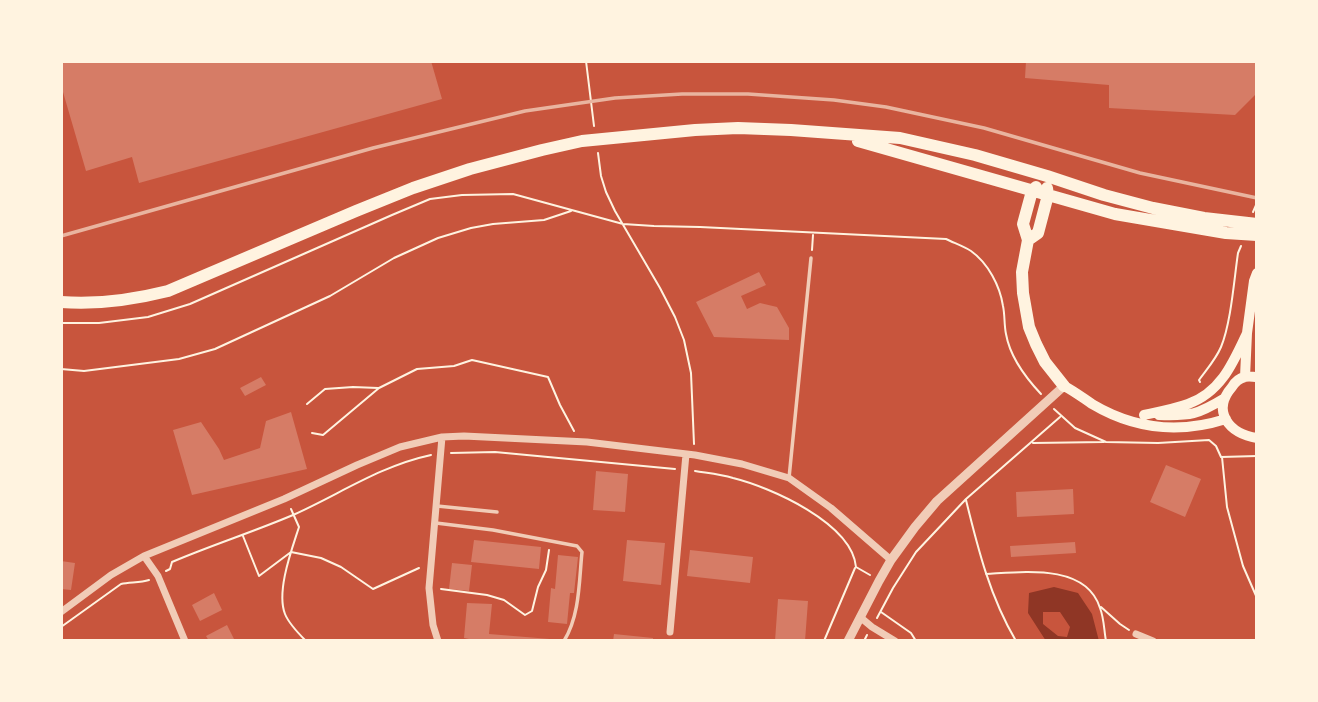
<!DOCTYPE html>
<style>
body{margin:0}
#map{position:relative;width:1318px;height:702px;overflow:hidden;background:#c8553d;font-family:"Playfair Display",serif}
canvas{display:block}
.frame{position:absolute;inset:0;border:63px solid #fff3e0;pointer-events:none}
</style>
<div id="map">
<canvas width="1318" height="702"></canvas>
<div class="frame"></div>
</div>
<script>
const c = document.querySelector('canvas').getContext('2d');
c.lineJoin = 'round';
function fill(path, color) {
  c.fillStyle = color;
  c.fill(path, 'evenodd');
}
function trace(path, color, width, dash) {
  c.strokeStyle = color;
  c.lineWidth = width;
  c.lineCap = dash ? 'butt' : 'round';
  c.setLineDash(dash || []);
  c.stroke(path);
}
const water = new Path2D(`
 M 1054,587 L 1078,593 L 1092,614 L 1099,641 L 1046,641 L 1028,613 L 1029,593 ZM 1043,612 L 1060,612 L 1070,627 L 1067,637 L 1058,636 L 1043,624 Z`);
const building = new Path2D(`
 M 61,61 L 431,61 L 442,99 L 139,183 L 132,157 L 86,171 L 63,92 L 61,92 Z
 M 1026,61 L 1257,61 L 1257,93 L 1235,115 L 1109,108 L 1109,85 L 1025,78 Z
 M 759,272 L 766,285 L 741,296 L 747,309 L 760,303 L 777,307 L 789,328 L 789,340 L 714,337 L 696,302 Z
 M 261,377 L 266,385 L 245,396 L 240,388 Z
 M 291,412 L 307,469 L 192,495 L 173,430 L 201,422 L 219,449 L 224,460 L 260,448 L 266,421 Z
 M 1166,465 L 1201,479 L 1185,517 L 1150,502 Z
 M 596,471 L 628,474 L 625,512 L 593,510 Z
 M 1073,489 L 1074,514 L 1017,517 L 1016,492 Z
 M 474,540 L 541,547 L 539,569 L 471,562 Z
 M 627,540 L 665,543 L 661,585 L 623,581 Z
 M 1075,542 L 1076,553 L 1011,557 L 1010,546 Z
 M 690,550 L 753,557 L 750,583 L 687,576 Z
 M 558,555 L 578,557 L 574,593 L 570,593 L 567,624 L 548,622 L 551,588 L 555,589 Z
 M 61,561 L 75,563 L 71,590 L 61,589 Z
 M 452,563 L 472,565 L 469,591 L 449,589 Z
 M 214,593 L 222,610 L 200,621 L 192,605 Z
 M 778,599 L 808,601 L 805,641 L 775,641 Z
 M 467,603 L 492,604 L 489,634 L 550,639 L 550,641 L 479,641 L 464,638 Z
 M 227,625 L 235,641 L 209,641 L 206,636 Z
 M 614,634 L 653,638 L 653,641 L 613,641 Z`);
const path = new Path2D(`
 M 586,61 L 594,126
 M 598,153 L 601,176 L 606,192 L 615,211 L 660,288 L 675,317 L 684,340 L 691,373 L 694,444
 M 1253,212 L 1257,203
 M 812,250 L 813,235
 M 61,323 L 99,323 L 148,317 L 190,304 L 392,215 L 430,199 L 462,195 L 513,194 L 623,224 L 654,226 L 700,227 L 946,239 C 954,243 963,246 971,251 C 988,263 1000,286 1003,306 C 1005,315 1004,325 1006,334 C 1010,357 1025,377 1041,394
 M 61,369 L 84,371 L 179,359 L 215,349 L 330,296 L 394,258 L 438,238 L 471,228 L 493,224 L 544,220 L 571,211
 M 1200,382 L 1199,380 C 1207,369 1216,359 1221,347 C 1231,323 1234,280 1238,253 L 1241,246
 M 307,404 L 325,389 L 353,387 L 378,388
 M 1054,409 L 1075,428 L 1106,442 L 1158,443 L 1209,440 L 1216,446 L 1221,457 L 1257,456
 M 312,433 L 323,435 L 379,388 L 417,369 L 454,366 L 472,360 L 548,377 L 560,405 L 574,431
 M 1033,443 L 1104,442
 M 451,453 L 495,452 L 675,469
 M 1222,457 L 1227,507 L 1243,566 L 1257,598
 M 695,471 C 707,473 720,474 733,478 C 770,487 852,523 856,567 L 870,575
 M 966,500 C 978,549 990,597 1016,641
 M 291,509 L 299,527 C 292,549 276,591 285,614 C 289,624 298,633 306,641
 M 243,536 L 259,576 L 291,552 L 321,558 L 341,567 L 373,589 L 419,568
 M 166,571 L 170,569 L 172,562 C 212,545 253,532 293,515 C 340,494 380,466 431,455
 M 986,574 C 1022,572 1086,563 1100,608 C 1104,618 1104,630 1106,641
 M 441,589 L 487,595 L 504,600 L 525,615 L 532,611 L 538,587 L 546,570 L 549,550
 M 1101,607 L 1120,624 L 1129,630
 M 881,612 L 911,633 L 916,641
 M 877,618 L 893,588 L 916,552 L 966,499 L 1060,417
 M 61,627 L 121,584 C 130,582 140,583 149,580
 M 824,641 L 855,568
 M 864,641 L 867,635`);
const service = new Path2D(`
 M 789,478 L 811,258
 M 437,506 L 497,512
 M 436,523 L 493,530 L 577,546 L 582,552 C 579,581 580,615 564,641`);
const minor = new Path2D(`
 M 144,556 L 158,576 L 185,641
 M 61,612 L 111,575 L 144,556 L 284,499 L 357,465 L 400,447 L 442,437 L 464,436 L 587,442 L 695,455 L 742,464 L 789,478 L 831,508 L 891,560
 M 860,617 L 872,627 L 895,641
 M 670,632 L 686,454
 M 1136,634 L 1153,641
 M 438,641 L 433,625 L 429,588 L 442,437`);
const tertiary = new Path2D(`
 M 848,641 L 879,581 L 891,560 L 915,527 L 937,501 L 1064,386`);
const secondary = new Path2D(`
 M 1245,377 L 1247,333 L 1254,281 L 1257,273
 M 1257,377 C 1253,377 1249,376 1245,377 C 1240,378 1235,382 1232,387 C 1211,411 1229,434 1257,438
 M 1064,386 C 1074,391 1083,398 1092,404 C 1134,429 1179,434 1226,419
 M 1144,415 C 1158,412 1174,409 1188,404 C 1221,392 1233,363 1247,333
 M 1159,415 C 1191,416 1197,415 1225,398`);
const trunk = new Path2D(`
 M 858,141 L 1115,214 L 1226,233 L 1257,235
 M 1036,187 L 1032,191 L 1023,224 L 1028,240 L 1022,272 L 1023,293 L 1029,327 L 1036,344 L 1045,362 L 1064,386
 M 1028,240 L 1038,233 L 1048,195 L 1047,188
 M 61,302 C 98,305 132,300 168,291 L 356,211 L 413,188 L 470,169 L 542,150 L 582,141 L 695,130 L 738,128 L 791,130 L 900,138 L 975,155 L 1047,176 L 1104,195 L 1153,208 L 1204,218 L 1257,224`);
const rail = new Path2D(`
 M 61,236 L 373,148 L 525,111 L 615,98 L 682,94 L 748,94 L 834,100 L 886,107 L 984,128 L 1140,173 L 1257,198`);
fill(water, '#8f3625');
fill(building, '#d67c66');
trace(path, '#fff3e0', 2);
trace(service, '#f1ccb7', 3.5);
trace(minor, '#f1ccb7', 7);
trace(tertiary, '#f1ccb7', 9);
trace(secondary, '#fff3e0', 10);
trace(trunk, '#fff3e0', 12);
trace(rail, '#e9b49f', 3.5);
</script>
